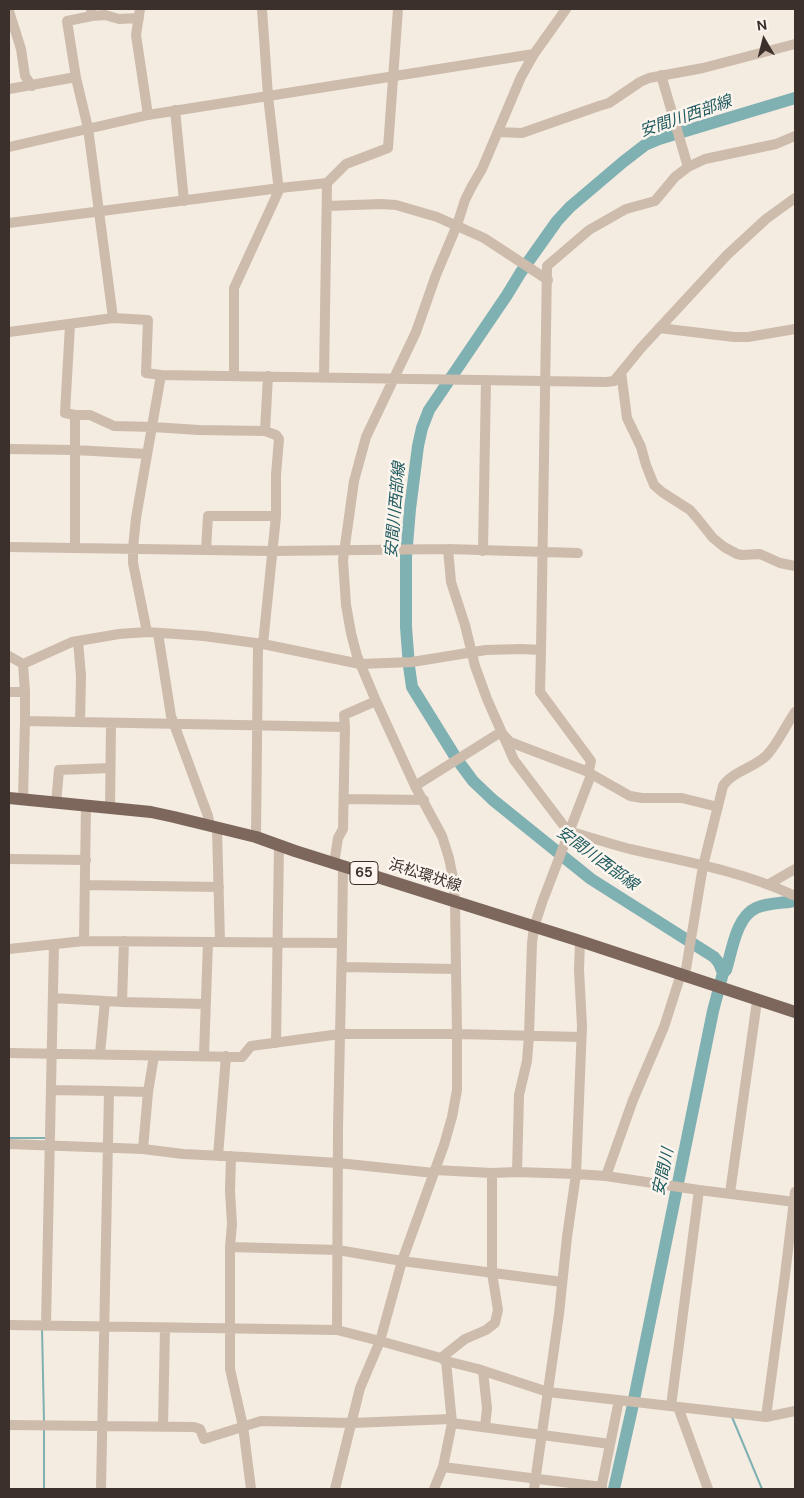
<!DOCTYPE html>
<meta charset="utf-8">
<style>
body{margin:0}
#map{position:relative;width:804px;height:1498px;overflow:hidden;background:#f4ebe1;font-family:"DM Sans",sans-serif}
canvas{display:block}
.frame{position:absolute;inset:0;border:10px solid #3b302b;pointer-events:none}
.north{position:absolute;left:739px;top:15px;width:50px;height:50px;-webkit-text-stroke:4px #fbf5ee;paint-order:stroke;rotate:352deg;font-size:14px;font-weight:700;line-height:20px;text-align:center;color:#3b302b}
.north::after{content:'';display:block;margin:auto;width:18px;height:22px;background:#3b302b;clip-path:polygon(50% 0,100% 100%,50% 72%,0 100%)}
</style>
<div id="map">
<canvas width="804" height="1498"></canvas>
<div class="frame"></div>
<div class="north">N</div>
</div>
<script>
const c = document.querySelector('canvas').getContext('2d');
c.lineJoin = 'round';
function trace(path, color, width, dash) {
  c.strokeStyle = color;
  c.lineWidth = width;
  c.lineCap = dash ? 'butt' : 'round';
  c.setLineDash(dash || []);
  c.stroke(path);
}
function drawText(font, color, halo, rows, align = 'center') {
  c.font = font + ' "DM Sans","Noto Sans JP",sans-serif';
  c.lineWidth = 5;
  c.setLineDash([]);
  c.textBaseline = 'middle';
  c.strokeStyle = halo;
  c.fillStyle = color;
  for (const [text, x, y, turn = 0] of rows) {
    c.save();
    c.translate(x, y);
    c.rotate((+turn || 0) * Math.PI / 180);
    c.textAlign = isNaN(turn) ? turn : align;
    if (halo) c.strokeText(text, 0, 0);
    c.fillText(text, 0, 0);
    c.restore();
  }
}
const stream = new Path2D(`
 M 9,1138 L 46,1138
 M 42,1328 L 44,1421
 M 732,1417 L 762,1489
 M 44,1489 L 44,1428`);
const river = new Path2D(`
 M 723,973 L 719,963 L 714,957 L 591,879 L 493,800 L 473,781 L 456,758 L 412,687 L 409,666 L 406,627 L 406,557 L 410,509 L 418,446 L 422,428 L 429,410 L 507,295 L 521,272 L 557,221 L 570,207 L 623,162 L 645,145 L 659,139 L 795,98
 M 614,1489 L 632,1409 L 713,1011 L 723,973 L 726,970 C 732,951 736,917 756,908 C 766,903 784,903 795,901`);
const minor = new Path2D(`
 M 91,9 L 92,16 L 67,21 L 76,78 L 88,128 L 113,318 L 148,320 L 146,373 L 161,375 L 606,382 L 614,381 L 641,348 L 727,255 L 766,219 L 795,198
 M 140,9 L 136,35 L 148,115
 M 9,11 L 21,49 L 25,76 L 32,86
 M 92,16 L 105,15 L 119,19 L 139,18
 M 661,75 L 688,167
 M 9,89 L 76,77
 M 175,110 L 184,201
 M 498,132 L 522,133 L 599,106 L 609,103 L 640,82 L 649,78 L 703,68 L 795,44
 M 9,147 L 148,115 L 534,54
 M 327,206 L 381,204 L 396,205 L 437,217 L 484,238 L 548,280
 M 9,223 L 280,188 L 327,183 L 346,164 L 388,148 L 398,9
 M 70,325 L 65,413 L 75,415 L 75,548
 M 659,328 L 734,337 L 748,337 L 795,329
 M 9,332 L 113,318
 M 621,372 L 627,418 L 641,447 L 646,465 L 654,485 L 662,492 L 690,510 L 697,518 L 713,538 L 724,547 L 737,554 L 742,555 L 760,554 L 780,563 L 795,566
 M 234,375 L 234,288 L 280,188 L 278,183 L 268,96 L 262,9
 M 324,377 L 327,183
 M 75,415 L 90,415 L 114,426 L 153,427 L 199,430 L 265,431
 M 9,449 L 75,450 L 147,454
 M 9,547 L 272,551 L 448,549 L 578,553
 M 448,549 L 451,582 L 465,625 L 475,666 L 487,699 L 514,760 L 564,826 L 571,832 C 590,837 610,844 630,849 C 684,861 741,871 793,895 L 795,895
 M 206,550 L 208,516 L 276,516
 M 483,551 L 486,380
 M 147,632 L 133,563 L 133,548 L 136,518 L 161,375
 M 158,633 L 171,716 L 208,816 L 210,825
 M 78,641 L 81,676 L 80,722
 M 263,644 L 276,516 L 276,475 L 279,439 L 276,435 L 265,431 L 268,376
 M 541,650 L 547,266 L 589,230 L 626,209 L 655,201 L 675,177 L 688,167 L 705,159 L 776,144 L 795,136
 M 9,656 L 23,664 L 72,642 L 119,634 L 147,632 L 204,636 L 263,644 L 360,664 L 412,662 L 486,650 L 522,649 L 541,650 L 540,692 L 591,761 L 589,770 L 591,775 L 543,900 L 534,927 L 532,943 L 529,1036 L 527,1061 L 519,1095 L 517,1172 L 492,1173 L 435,1170
 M 23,664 L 25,692 L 25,721 L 345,727 L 343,829 L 338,838 L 334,864
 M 9,692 L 25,692
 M 345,727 L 344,715 L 376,701
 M 415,786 L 501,732 L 510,742 L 586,771 L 630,796 L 642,798 L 682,798 L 718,807
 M 23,799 L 25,721
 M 345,799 L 424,800
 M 56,803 L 59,770 L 110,768
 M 110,808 L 111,723
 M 217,828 L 220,942
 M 256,837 L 258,645
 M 9,859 L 86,860
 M 769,884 L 795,869
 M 85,885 L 219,887
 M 84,941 L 86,805
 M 9,949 L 84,941 L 342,943 L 343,866
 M 342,967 L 456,969
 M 685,975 L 703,866 L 723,786 C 731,772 756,767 767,755 C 778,743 786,725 795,712
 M 53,998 L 122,1002 L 205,1004
 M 122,1002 L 124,941
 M 276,1043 L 279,845
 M 9,1053 L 242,1057 L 251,1046 L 340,1034 L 457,1034 L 581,1037
 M 100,1054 L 105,1001
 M 204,1055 L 208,942
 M 52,1090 L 109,1091
 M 9,1144 L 143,1149 L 183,1154 L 244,1157 L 338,1163 L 434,1173
 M 143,1149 L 148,1092 L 154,1056
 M 218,1156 L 226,1056
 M 231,1156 L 230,1191 L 232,1224 L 230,1247 L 230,1369 L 243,1426 L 251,1489
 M 517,1172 L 576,1174 L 606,1176 L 699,1190 L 795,1202
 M 606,1176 L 633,1100 L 664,1027 L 681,974
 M 795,1192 L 785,1275 L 766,1417 L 795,1411
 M 730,1193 L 757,1001
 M 230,1247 L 338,1250 L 402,1261 L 562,1282
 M 9,1325 L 337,1330 L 380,1341 L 441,1358 L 446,1361 L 478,1369 L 548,1392 L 766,1417
 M 46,1325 L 54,944
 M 337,1330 L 338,1127 L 342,943
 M 441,1358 L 465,1339 L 486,1330 L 495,1323 L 498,1310 L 492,1273 L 492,1173
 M 483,1371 L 487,1408 L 485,1427
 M 671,1406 L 699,1190
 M 678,1407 L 708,1489
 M 452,1423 L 610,1444
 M 9,1425 L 194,1427 L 200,1429 L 204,1439 L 261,1421 L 352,1423 L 451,1419
 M 163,1427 L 165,1328
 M 443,1467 L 602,1487
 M 101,1489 L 109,1091 L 148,1092
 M 335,1489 L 360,1388 L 380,1341 L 402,1261 L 444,1145 L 452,1117 L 457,1090 L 457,1034 L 455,902 L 453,878 L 449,858 L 442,836 L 415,786 L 376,701 L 357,656 L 351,633 L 346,605 L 343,560 L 354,481 L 366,437 L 416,332 L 436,275 L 457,225 L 465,200 L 472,186 L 482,169 L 521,77 L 534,54 L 566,9
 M 434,1489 L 443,1467 L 452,1423 L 446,1361
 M 534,1489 L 559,1314 L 567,1237 L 576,1174 L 582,1026 L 579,970 L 580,941
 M 601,1489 L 619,1400`);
const major = new Path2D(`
 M 9,798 L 151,812 L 174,817 L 256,837 L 295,851 L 580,941 L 795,1012`);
const shields = [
 [364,873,28]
];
const shieldNames = [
 ["65",364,873]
];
const streetNames = [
 ["浜松環状線",425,876,18]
];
const waterNames = [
 ["安間川西部線",686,117,-19],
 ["安間川西部線",396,510,-85],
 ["安間川西部線",597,859,36],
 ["安間川",664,1172,-78]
];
trace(stream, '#7fb0b2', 2);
trace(river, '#7fb0b2', 12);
trace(minor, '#cdbbac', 10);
trace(major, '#7d675c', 12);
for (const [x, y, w] of shields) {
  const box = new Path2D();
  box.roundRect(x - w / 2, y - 11.5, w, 23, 4);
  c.fillStyle = '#fbf5ee';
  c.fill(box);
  trace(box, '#3b302b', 1);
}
drawText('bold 14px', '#3b302b', null, shieldNames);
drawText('15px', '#3b302b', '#fbf5ee', streetNames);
drawText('italic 16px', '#1f5a5e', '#fbf5ee', waterNames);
</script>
